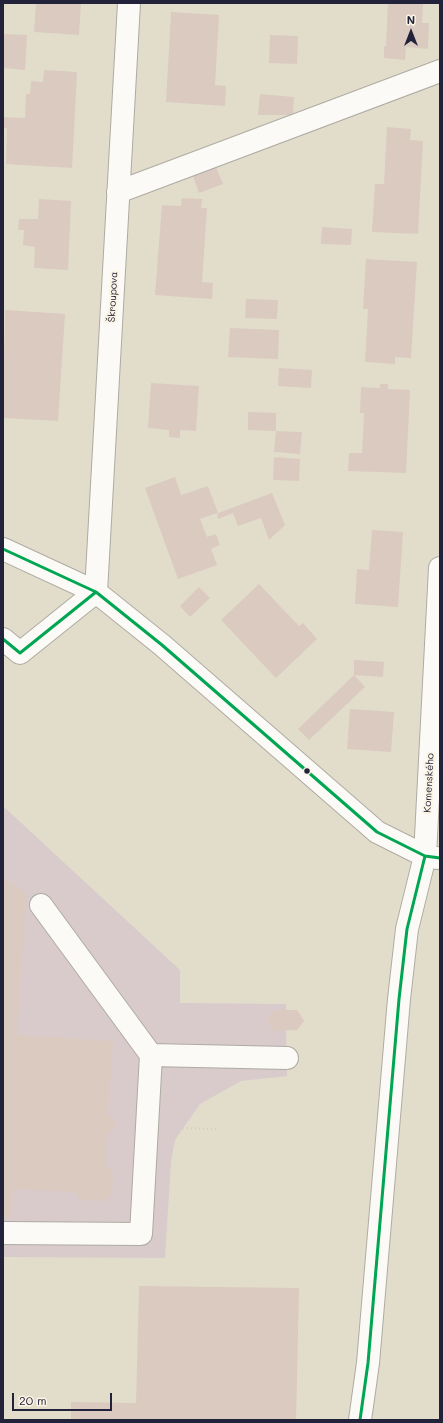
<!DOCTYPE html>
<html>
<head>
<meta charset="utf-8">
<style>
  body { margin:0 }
  #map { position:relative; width:443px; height:1423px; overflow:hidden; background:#e2ddcb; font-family:Mali,sans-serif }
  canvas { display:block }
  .frame { position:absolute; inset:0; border:4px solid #22223b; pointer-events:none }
  .north { position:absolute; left:391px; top:12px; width:40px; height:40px; -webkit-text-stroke:3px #fcf5e5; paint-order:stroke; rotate:0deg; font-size:11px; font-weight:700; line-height:16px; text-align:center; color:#22223b }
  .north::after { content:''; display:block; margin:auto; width:14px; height:18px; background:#22223b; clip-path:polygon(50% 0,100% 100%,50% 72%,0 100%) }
  .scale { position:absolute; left:12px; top:1393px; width:100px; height:18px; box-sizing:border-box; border:2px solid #22223b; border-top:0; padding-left:5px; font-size:12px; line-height:14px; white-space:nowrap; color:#22223b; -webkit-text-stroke:3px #fcf5e5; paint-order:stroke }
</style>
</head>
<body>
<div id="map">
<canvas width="443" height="1423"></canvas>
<div class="frame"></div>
<div class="north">N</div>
<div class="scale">20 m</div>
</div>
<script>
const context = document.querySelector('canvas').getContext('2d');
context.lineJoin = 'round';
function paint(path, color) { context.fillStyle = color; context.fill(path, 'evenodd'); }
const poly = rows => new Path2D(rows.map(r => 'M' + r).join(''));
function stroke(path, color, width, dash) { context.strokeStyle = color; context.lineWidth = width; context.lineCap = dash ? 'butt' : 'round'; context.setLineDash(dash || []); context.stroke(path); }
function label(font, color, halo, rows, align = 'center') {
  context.font = font + ' Mali,sans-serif'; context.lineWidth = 4; context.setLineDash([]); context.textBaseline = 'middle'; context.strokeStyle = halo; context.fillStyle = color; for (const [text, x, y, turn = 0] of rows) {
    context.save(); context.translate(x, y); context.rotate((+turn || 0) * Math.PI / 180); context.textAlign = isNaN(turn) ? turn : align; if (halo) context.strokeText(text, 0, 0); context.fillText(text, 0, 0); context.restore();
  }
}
const industrial = poly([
  [3,806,180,970,180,1003,286,1004,286,1010,297,1010,304,1021,297,1030,286,1030,287,1076,241,1081,200,1104,175,1140,171,1162,165,1258,3,1257]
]);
const building = poly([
  [36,3,81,3,79,35,34,32],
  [388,3,423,3,422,23,429,23,428,49,406,47,405,60,384,58,384,46,386,46],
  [171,12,219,15,215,85,226,86,225,106,166,102],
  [3,34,27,35,25,70,3,68],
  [270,35,298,36,297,64,269,63],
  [44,70,77,72,72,168,6,164,7,128,3,128,3,117,25,118,26,94,30,94,31,81,43,82],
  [260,94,294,97,293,115,258,115],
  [387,127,411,129,410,140,423,141,418,234,372,232,375,184,384,184],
  [216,167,223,184,199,193,193,176],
  [182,198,202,199,201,208,207,208,202,282,213,283,212,299,155,295,162,205,181,206],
  [39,199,71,201,68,270,34,268,35,247,23,245,24,230,18,230,19,219,38,219],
  [322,227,352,229,351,245,321,244],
  [366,259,417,262,411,358,395,357,395,364,365,362,368,309,363,309],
  [246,299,278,300,277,319,245,318],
  [5,310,65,314,58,421,3,418],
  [230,328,279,330,278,359,228,357],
  [279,368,312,370,311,388,278,386],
  [151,383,199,386,196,431,180,430,180,438,169,437,169,430,148,428],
  [380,384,388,384,388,389,410,390,406,473,348,471,349,453,362,453,364,413,360,413,361,387,380,388],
  [248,412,276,413,276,431,248,430],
  [276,431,302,432,300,454,274,452],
  [274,457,300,459,299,481,273,480],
  [175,477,181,495,208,486,218,513,272,493,285,525,269,540,261,518,238,526,233,513,218,519,217,513,200,519,207,537,216,534,220,545,211,549,217,565,178,579,145,488],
  [372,530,403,532,398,607,355,604,357,569,369,570],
  [259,584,299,626,303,623,317,639,276,678,221,620],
  [199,587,210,598,190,617,180,606],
  [354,660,384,662,383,677,354,675,365,687,309,740,298,729,354,675],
  [350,709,394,712,391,752,347,749],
  [3,879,26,892,17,1035,113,1041,108,1114,117,1125,107,1134,105,1165,113,1173,112,1194,103,1201,81,1200,75,1192,13,1189,12,1218,3,1218],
  [275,1010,297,1010,304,1021,297,1030,274,1031,266,1020],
  [139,1286,299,1288,296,1420,71,1420,71,1402,136,1403]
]);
const path = poly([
  [179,1128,219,1129]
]);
const minor = poly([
  [118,192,440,71],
  [3,549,96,592,162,645,377,832,425,856,437,858],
  [96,592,129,3],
  [3,639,20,653,96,592],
  [41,905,151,1055,287,1058],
  [3,1233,141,1234,151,1055],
  [360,1420,368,1363,399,999,407,929,425,856,440,568]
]);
const bus1 = poly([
  [3,549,96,592,162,645,377,832,425,856,440,858],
  [3,639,20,653,96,592],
  [360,1420,368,1363,399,999,407,929,425,856]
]);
const markers = [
  [307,771,3.5,"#22223b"]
];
const streetNames = [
  ["Škroupova",113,297,-87],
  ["Komenského",429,783,-87]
];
paint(industrial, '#d9cbcb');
paint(building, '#dbcac0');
stroke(minor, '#aeaba2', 24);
stroke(path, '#d1cfcc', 2.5, [1, 3]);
stroke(minor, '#fbfaf7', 22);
stroke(bus1, '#00a651', 3);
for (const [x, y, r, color] of markers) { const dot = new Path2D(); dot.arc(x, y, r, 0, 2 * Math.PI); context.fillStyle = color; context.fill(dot); stroke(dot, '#fcf5e5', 1.5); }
label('10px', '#22223b', '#fcf5e5', streetNames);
</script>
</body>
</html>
